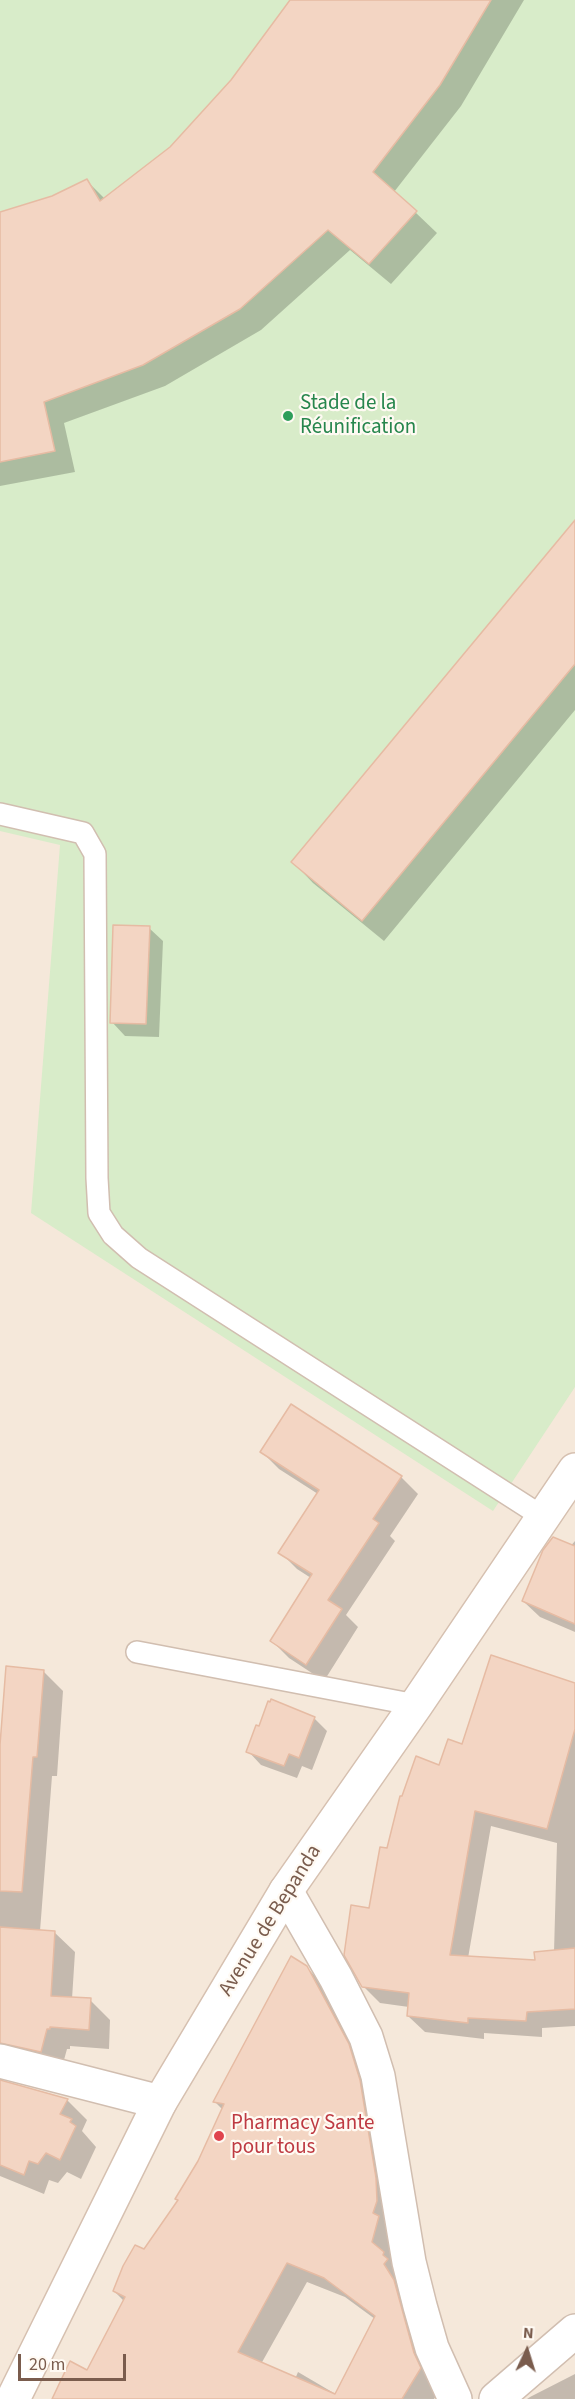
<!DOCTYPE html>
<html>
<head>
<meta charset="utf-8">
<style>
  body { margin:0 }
  #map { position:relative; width:575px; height:2399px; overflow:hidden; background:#fdf6ec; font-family:"Source Sans 3",sans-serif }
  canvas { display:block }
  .north { position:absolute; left:497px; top:2321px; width:60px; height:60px; -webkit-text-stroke:4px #fffaf3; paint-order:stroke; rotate:4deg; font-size:16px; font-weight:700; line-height:24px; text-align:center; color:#7a5c4d }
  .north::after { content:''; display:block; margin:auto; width:21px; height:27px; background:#7a5c4d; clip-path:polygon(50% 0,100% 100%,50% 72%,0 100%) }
  .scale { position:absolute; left:18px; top:2354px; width:108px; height:27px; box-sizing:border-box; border:3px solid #7a5c4d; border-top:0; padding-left:8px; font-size:18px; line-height:21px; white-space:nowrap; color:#7a5c4d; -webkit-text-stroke:4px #fffaf3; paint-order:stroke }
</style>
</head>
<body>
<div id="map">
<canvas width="575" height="2399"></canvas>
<div class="north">N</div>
<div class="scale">20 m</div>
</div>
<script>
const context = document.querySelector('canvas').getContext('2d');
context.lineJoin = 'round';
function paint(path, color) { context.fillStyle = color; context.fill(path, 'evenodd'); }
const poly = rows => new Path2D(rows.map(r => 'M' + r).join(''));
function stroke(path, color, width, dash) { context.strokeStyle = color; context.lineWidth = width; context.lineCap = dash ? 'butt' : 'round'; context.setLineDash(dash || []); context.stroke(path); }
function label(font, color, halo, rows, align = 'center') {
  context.font = font + ' "Source Sans 3",sans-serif'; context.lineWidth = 4.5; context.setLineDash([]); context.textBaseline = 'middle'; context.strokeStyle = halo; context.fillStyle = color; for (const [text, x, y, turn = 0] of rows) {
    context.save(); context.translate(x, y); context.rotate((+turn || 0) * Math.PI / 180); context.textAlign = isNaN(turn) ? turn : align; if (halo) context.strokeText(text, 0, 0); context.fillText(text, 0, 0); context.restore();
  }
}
const residential = poly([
  [0,0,575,0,575,2399,0,2399]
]);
const green = poly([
  [0,0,575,0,575,1387,493,1511,31,1213,60,845,0,831]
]);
const shadow = poly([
  [292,0,524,0,461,106,394,192,437,233,391,284,350,250,261,330,165,386,64,423,75,472,0,486,0,214,53,197,87,181,105,199,171,148,232,81],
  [575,522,575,710,384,941,313,883,293,862],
  [149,928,163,941,159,1037,125,1036,112,1022],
  [262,1452,401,1477,418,1494,390,1536,395,1541,346,1615,358,1627,324,1681,289,1658,272,1641,311,1578,297,1569,280,1552,318,1494,279,1469],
  [575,1541,575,1632,540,1617,523,1601],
  [43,1671,63,1691,57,1776,52,1776,40,1931,54,1932,75,1952,72,1999,90,2000,110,2020,109,2049,70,2046,70,2049,67,2049,61,2071,2,2076,2,2082,67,2100,87,2120,82,2131,96,2147,81,2179,67,2172,58,2183,49,2180,44,2194,0,2176,0,1757],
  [575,1684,575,2026,542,2028,542,2037,484,2033,484,2039,425,2032,408,2016,409,2007,380,2003,363,1986,370,1909,388,1850,440,1767,463,1746],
  [491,1826,557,1843,554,1952,537,1962,468,1958],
  [314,1718,327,1731,312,1770,302,1766,297,1778,261,1765,248,1751],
  [306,1967,327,1988,368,2065,398,2237,391,2262,403,2273,440,2389,434,2399,357,2399,375,2319,345,2297,307,2282,261,2364,295,2379,298,2372,344,2399,53,2399,88,2372,124,2301,114,2291,145,2251,179,2200,199,2162,223,2110,215,2102],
  [575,2374,575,2399,527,2399,530,2397]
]);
const building = poly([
  [290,0,491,0,440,85,373,172,417,211,369,264,328,230,240,309,143,365,44,402,55,451,0,462,0,212,52,196,87,179,100,201,170,147,231,80,290,0],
  [575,520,575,664,362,921,291,862,575,520],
  [113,925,150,926,146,1024,110,1023,113,925],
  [291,1404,402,1476,373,1519,379,1523,328,1600,342,1609,306,1665,270,1641,312,1574,278,1553,319,1490,260,1452,291,1404],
  [553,1537,575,1546,575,1624,522,1601,543,1550,553,1537],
  [491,1655,575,1683,575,1729,547,1829,475,1811,450,1955,535,1960,534,1952,575,1948,575,2009,527,2012,526,2021,468,2018,468,2023,407,2016,409,1993,362,1987,344,1955,351,1905,369,1908,380,1847,387,1848,400,1796,402,1796,416,1756,439,1765,448,1739,462,1744,491,1655],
  [6,1666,44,1670,37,1757,33,1757,22,1892,0,1891,0,1745,6,1666],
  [271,1699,315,1717,299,1758,289,1754,284,1766,246,1752,256,1725,259,1726,268,1701,270,1702,271,1699],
  [0,1927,55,1931,51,1996,91,1998,89,2030,50,2027,50,2029,47,2029,41,2052,0,2043,0,1927],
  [291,1956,307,1966,349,2044,360,2080,376,2178,377,2201,373,2213,379,2216,372,2242,384,2252,383,2255,388,2259,384,2264,394,2280,414,2353,421,2368,402,2399,52,2399,70,2361,87,2370,125,2297,113,2291,123,2266,135,2245,144,2249,178,2200,175,2199,198,2161,224,2104,213,2102,291,1956],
  [287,2263,324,2278,375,2316,335,2394,238,2352,287,2263],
  [0,2080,68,2099,60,2114,72,2119,70,2122,76,2126,60,2160,46,2153,38,2164,29,2161,24,2175,0,2165,0,2080]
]);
const service = poly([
  [0,814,83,833,95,854,97,1178,99,1213,113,1235,139,1258,543,1517],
  [137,1652,416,1705]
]);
const minor = poly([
  [286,1891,336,1978,366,2037,378,2076,409,2262,420,2306,432,2348,455,2399],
  [0,2061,160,2102],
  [496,2399,575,2331]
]);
const secondary = poly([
  [13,2399,160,2102,286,1891,416,1705,575,1470]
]);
const markers = [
  [288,416,6,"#2e9e5b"],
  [219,2136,6,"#e0444e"]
];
const leisureNames = [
  ["Stade de la",300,404],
  ["Réunification",300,428]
];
const streetNames = [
  ["Avenue de Bepanda",271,1921,-58]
];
const healthNames = [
  ["Pharmacy Sante",231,2124],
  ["pour tous",231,2148]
];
paint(residential, '#f5e8da');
paint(green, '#d8ecc9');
paint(shadow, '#0003');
paint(building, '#f3d5c3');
stroke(building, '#e6bba3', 1.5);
stroke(service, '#d1beb0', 24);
stroke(minor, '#d1beb0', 36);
stroke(secondary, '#d6c0b0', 36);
stroke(service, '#fff', 21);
stroke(minor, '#fff', 33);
stroke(secondary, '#fff', 33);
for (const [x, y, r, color] of markers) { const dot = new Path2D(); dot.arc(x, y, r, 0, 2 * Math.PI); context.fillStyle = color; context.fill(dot); stroke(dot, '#fffaf3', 2); }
label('21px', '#27864d', '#fffaf3', leisureNames, 'left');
label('21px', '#7a5c4d', '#fffaf3', streetNames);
label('21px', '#be3a42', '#fffaf3', healthNames, 'left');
</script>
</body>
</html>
